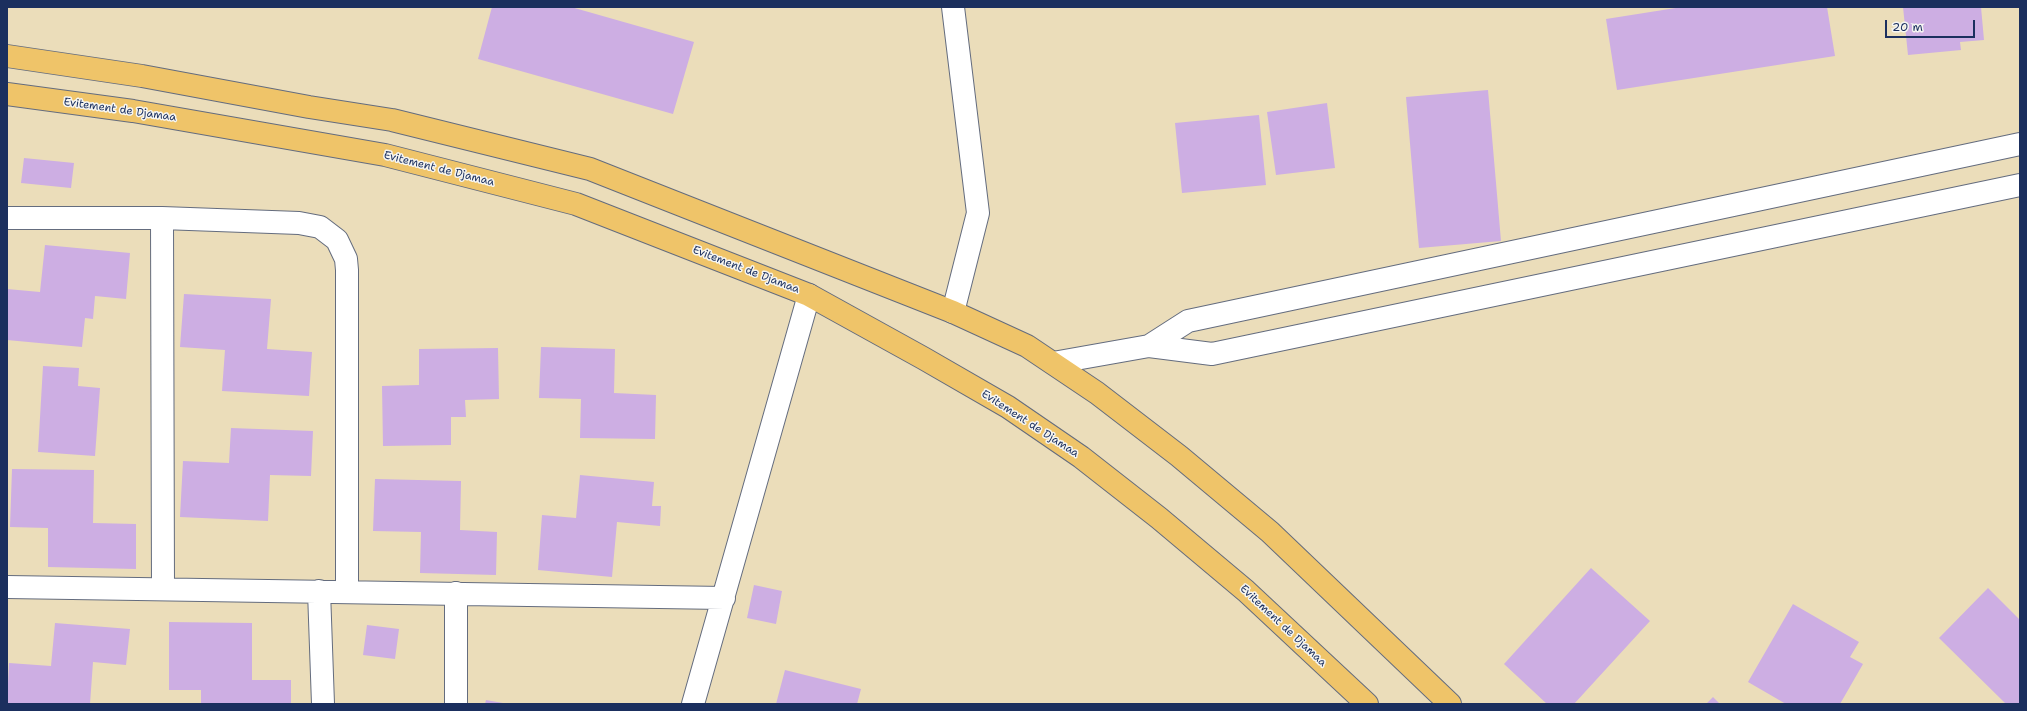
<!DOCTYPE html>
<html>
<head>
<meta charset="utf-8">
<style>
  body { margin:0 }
  #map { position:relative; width:2027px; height:711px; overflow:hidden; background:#ebddba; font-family:"Shantell Sans",sans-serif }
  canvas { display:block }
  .frame { position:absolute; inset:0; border:8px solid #1b2f5e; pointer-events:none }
  .scale { position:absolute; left:1885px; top:20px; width:90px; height:18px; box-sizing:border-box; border:2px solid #1b2f5e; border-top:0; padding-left:5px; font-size:12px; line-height:14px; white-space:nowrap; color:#1b2f5e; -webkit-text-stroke:3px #f6f6f2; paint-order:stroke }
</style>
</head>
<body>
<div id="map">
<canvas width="2027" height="711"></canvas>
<div class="frame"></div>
<div class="scale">20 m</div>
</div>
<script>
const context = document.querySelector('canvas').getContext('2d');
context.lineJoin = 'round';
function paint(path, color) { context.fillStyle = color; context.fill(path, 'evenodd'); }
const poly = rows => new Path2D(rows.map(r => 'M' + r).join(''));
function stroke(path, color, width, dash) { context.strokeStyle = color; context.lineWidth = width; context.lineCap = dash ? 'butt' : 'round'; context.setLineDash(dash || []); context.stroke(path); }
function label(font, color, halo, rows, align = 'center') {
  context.font = font + ' "Shantell Sans",sans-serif'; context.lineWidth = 3; context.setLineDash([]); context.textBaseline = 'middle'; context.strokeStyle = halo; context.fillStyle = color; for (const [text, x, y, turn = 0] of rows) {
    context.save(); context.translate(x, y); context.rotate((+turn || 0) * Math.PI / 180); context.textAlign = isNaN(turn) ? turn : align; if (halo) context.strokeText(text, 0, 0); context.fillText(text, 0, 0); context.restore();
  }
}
const building = poly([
  [492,7,571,7,694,42,673,114,478,59],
  [1682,7,1827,7,1835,56,1617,90,1606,19],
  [1903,7,1981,7,1984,40,1960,42,1961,50,1908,55],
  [1488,90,1501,241,1419,248,1406,97],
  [1327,103,1335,168,1276,175,1267,112],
  [1259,115,1266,185,1182,193,1175,123],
  [24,158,74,163,71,188,21,183],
  [45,245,130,253,126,299,95,296,93,319,85,318,82,347,7,340,7,289,40,292],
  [184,294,271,299,267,349,312,352,309,396,222,391,225,350,180,347],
  [541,347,615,349,614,393,656,395,655,439,580,438,581,399,539,398],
  [498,348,499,399,465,400,466,417,451,417,451,445,383,446,382,386,419,385,419,349],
  [43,366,79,368,78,386,100,388,95,456,38,452],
  [231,428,313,431,311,476,270,475,268,521,180,517,183,461,229,463],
  [12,469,94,470,93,523,136,524,136,569,48,567,48,528,10,527],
  [580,475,654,482,652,506,661,506,660,526,617,522,612,577,538,570,542,515,576,518],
  [375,479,461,481,460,530,497,532,496,575,420,573,421,532,373,531],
  [1591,568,1650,621,1574,704,1547,704,1504,664],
  [754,585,782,591,776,624,747,618],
  [1988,588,2020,620,2020,702,2018,704,2006,704,1939,638],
  [1793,604,1859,642,1850,657,1863,664,1840,704,1786,704,1748,682],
  [169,622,252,623,252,680,291,680,291,704,201,704,201,690,169,690],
  [55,623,130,629,126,665,93,662,90,704,7,704,9,663,51,666],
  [367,625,399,629,395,659,363,655],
  [785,670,861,689,857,704,776,704],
  [1713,697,1720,704,1706,704],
  [486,700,503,703,503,704,485,704]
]);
const minor = poly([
  [953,7,978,213,953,312],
  [7,218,162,218,299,223,320,227,337,240,346,259,347,270,347,591],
  [162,218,163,589],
  [1149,346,1188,321,2020,144],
  [1053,363,1149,346,1212,354,2020,185],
  [7,587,724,598],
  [319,591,323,704],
  [456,704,456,593],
  [693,704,809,295]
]);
const major = poly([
  [7,56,142,76,309,107,392,120,590,169,953,312,1027,346,1097,393,1179,456,1270,532,1450,704],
  [7,94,133,111,385,155,576,204,809,295,923,358,1008,407,1081,457,1159,518,1246,591,1367,704]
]);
const streetNames = [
  ["Evitement de Djamaa",120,110,8],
  ["Evitement de Djamaa",439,169,14],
  ["Evitement de Djamaa",746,270,21],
  ["Evitement de Djamaa",1030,424,33],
  ["Evitement de Djamaa",1283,626,43]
];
paint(building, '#cdaee3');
stroke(minor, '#646c7e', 24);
stroke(major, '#646c7e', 24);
stroke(minor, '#fff', 22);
stroke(major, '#efc469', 22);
label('11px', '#1b2f5e', '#f6f6f2', streetNames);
</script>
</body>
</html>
